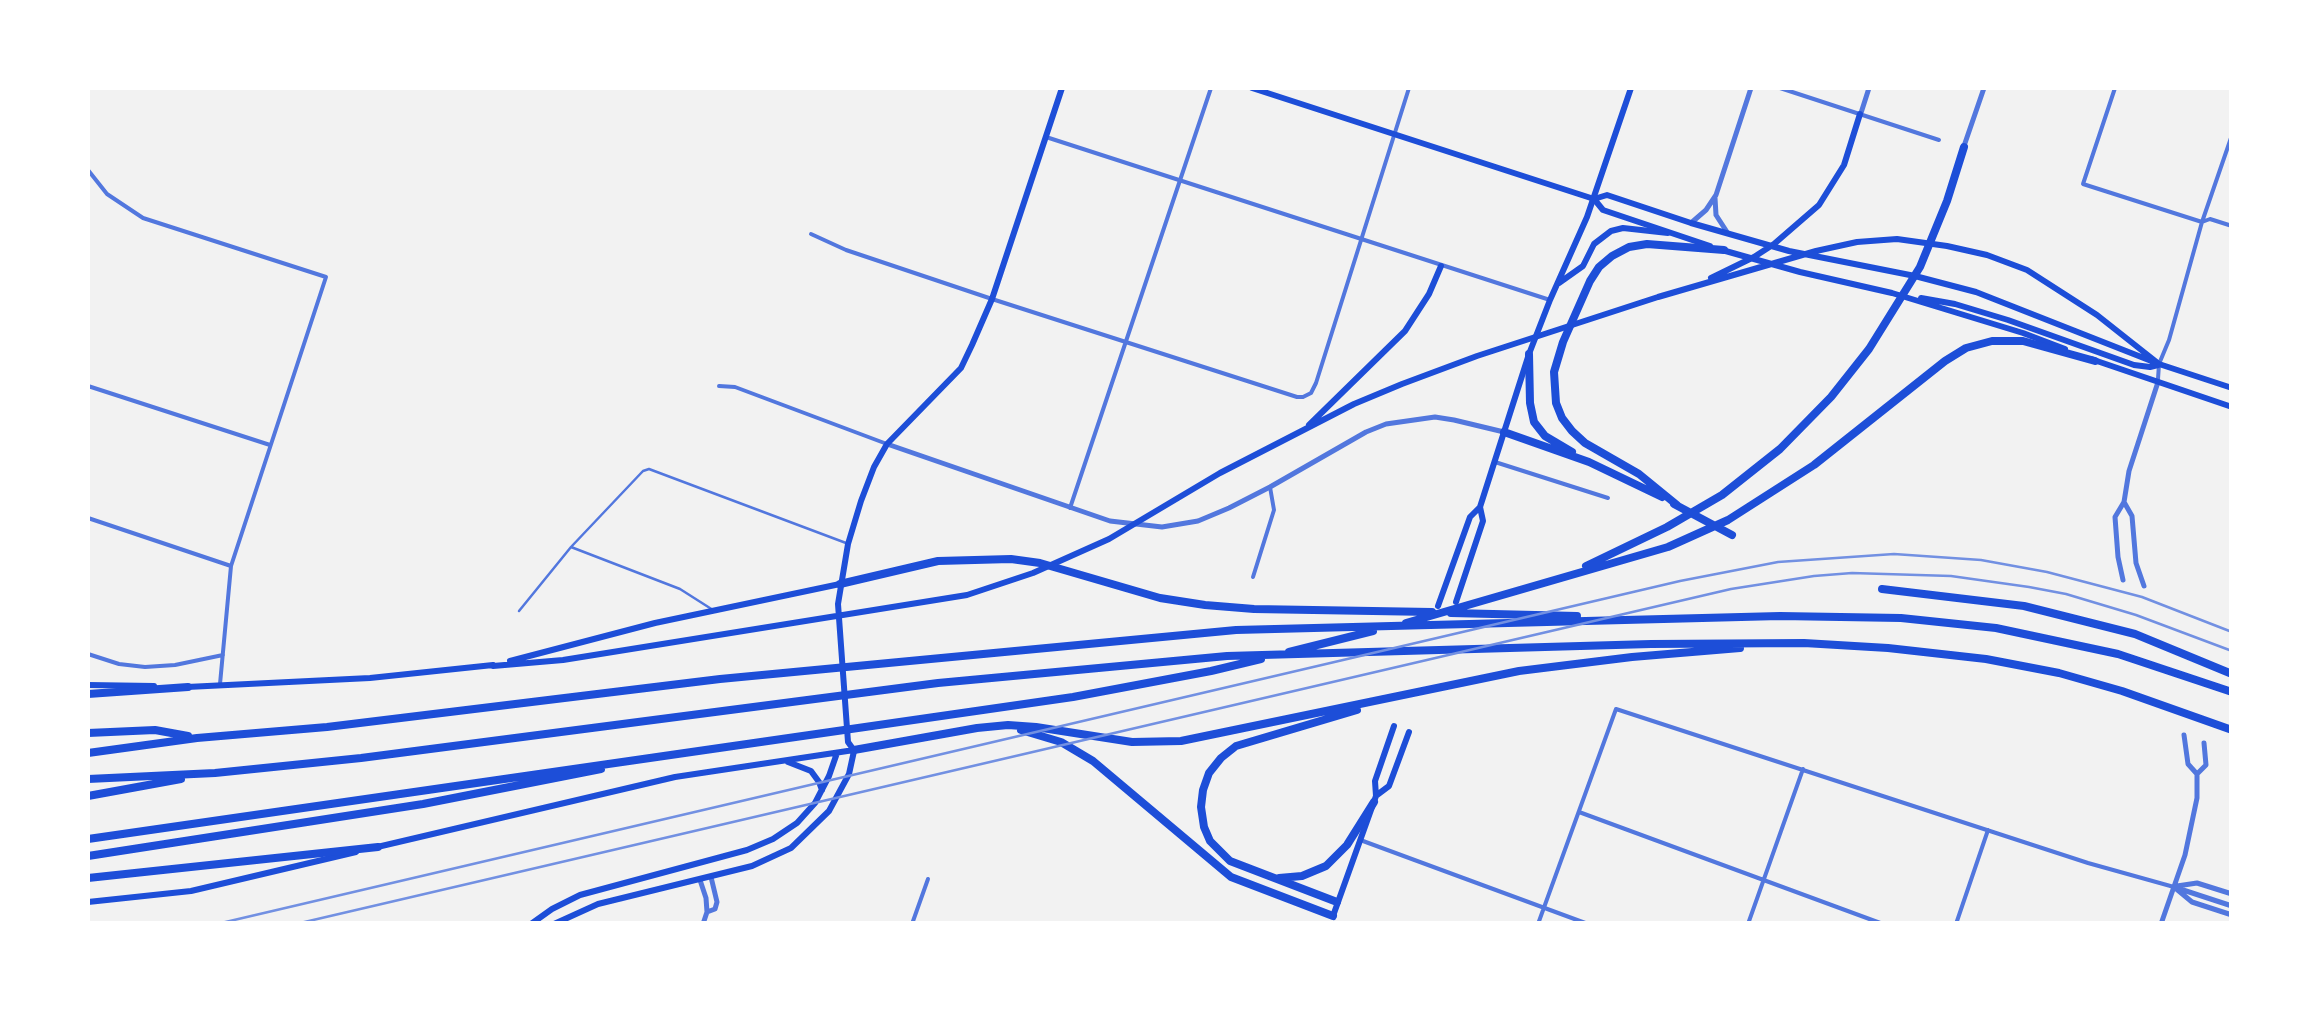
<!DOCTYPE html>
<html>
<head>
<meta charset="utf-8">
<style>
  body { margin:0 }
  #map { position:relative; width:2319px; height:1011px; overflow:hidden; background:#f2f2f2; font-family:Quicksand,sans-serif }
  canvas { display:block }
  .frame { position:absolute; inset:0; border:90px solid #fff; pointer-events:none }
</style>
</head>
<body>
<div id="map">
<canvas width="2319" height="1011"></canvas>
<div class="frame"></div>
</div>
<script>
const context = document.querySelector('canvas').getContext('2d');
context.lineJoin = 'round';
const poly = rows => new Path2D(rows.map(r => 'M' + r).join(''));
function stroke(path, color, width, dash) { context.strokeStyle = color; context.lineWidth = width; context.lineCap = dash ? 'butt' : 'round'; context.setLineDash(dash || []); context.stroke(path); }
const service = poly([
  [571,547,680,589,713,610],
  [519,611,571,547,643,471,649,469,846,543]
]);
const minor = poly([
  [1780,88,1939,140],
  [2115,88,2083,184,2202,222,2210,219,2232,226],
  [1046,137,1550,300],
  [88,170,107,194,143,218,326,277,231,566,220,684],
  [811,234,846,250,992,299,1297,397,1303,397,1311,393,1316,383,1409,88],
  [2158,379,2159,364,2169,340,2202,222,2232,135],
  [88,386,270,445],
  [719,386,735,387,887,444],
  [1495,462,1608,498],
  [1070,508,1211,88],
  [88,518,231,566],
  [1253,577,1274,510,1270,487],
  [88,654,119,664,145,667,175,665,223,655],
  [1579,812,1883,924],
  [1363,841,1588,924],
  [912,924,928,879],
  [1538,924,1616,709,2088,863,2174,887],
  [1748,924,1803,769],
  [1956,924,1988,830]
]);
const tertiary = poly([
  [1861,113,1869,88],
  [1964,146,1984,88],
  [1715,198,1716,215,1727,232],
  [1691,223,1706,210,1716,195,1751,88],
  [887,444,1110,521,1162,527,1198,521,1229,508,1270,487,1366,432,1386,424,1435,417,1454,420,1504,432],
  [2124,502,2132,516,2136,563,2144,586],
  [2123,580,2118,557,2115,517,2124,502,2129,471,2158,382],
  [2197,774,2206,765,2204,743],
  [700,880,706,898,707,912],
  [2177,886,2197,883,2232,894],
  [2174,887,2192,902,2232,915],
  [2177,888,2232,906],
  [703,924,707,912,715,909,717,902,711,877],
  [2161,924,2185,855,2197,798,2197,774,2188,764,2184,735]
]);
const secondary = poly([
  [1252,88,1594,199,1603,210,1710,246],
  [1594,199,1607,195,1691,223,1789,251,1915,276,1976,292,2159,364,2232,388],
  [1722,250,1800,272,1892,293,2023,333,2065,349],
  [1711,278,1754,257,1774,244,1819,205,1844,165,1860,114],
  [1921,298,1955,304,2008,320,2134,365,2150,367,2158,365],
  [2091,359,2232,407],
  [1309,425,1405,331,1429,294,1441,266],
  [510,661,655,623,840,584],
  [493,666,563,660,967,595,1033,573,1109,539,1220,473,1354,404,1402,384,1477,356,1658,297,1816,251,1857,242,1897,239,1947,246,1987,255,2027,270,2097,315,2159,364],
  [88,685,154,686],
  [187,687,370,678,493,665],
  [853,749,848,742,838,604,848,544,861,501,874,467,887,444,961,368,972,345,992,299,1062,88],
  [788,762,811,771,819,782,822,790],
  [373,848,675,777,854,750],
  [88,902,191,891,356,852],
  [531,924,552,909,580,895,747,850,773,839,797,823,815,803,829,776,837,753],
  [554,924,598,904,752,866,791,848,829,811,849,774,854,751]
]);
const primary = poly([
  [1559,283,1583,266,1594,244,1611,231,1623,228,1668,233],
  [1456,602,1483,521,1480,507,1529,354,1550,300,1587,217,1631,88],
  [1438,606,1470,517,1479,508],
  [1377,795,1389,786,1409,732],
  [1333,916,1376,796,1375,781,1394,726]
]);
const motorway = poly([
  [1529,354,1530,403,1534,422,1545,436,1572,452],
  [1504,432,1589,462,1662,497],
  [1674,504,1732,535],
  [1677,505,1639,474,1585,443,1572,431,1562,418,1556,403,1554,372,1563,342,1590,281,1599,267,1612,256,1629,247,1647,244,1724,250],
  [1586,566,1667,527,1722,495,1780,449,1831,397,1869,349,1920,267,1947,201,1964,147],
  [840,584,938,561,1011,559,1040,563,1160,598,1205,605,1254,609,1432,612],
  [1882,589,2024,606,2135,634,2232,674],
  [1451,613,1577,616],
  [1406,623,1668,547,1728,520,1814,465,1945,361,1966,348,1992,341,2023,341,2095,361],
  [1289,652,1373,631],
  [88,694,188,687],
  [1021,730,1061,742,1093,761,1231,877,1333,916],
  [88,733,155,730,188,736],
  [854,750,977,728,1008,725,1036,727,1132,742,1181,741,1519,671,1632,657,1740,648],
  [88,753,197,738,327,727,720,679,1236,630,1780,616,1901,618,1996,628,2118,654,2232,692],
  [88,779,215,773,361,758,938,683,1227,656,1651,644,1804,643,1888,648,1986,659,2059,673,2122,691,2232,730],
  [88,796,181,779],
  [88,839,1073,697,1211,671,1261,659],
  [88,856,423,804,601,769],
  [88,878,378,847],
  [1279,878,1302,876,1326,866,1347,845,1374,802],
  [1337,902,1230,861,1210,841,1204,827,1201,807,1203,790,1209,773,1221,758,1236,746,1357,710]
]);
const rail = poly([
  [217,924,1680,581,1778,562,1894,554,1981,560,2047,572,2142,597,2232,632],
  [296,924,1731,589,1814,576,1852,573,1951,576,2029,587,2066,594,2136,615,2232,651]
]);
stroke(service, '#5277de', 2.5);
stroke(minor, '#5277de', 4);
stroke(tertiary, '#5277de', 5);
stroke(secondary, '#1d4ed8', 6);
stroke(primary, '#1d4ed8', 6);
stroke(motorway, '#1d4ed8', 8);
stroke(rail, '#7290e2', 2.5);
</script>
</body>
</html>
